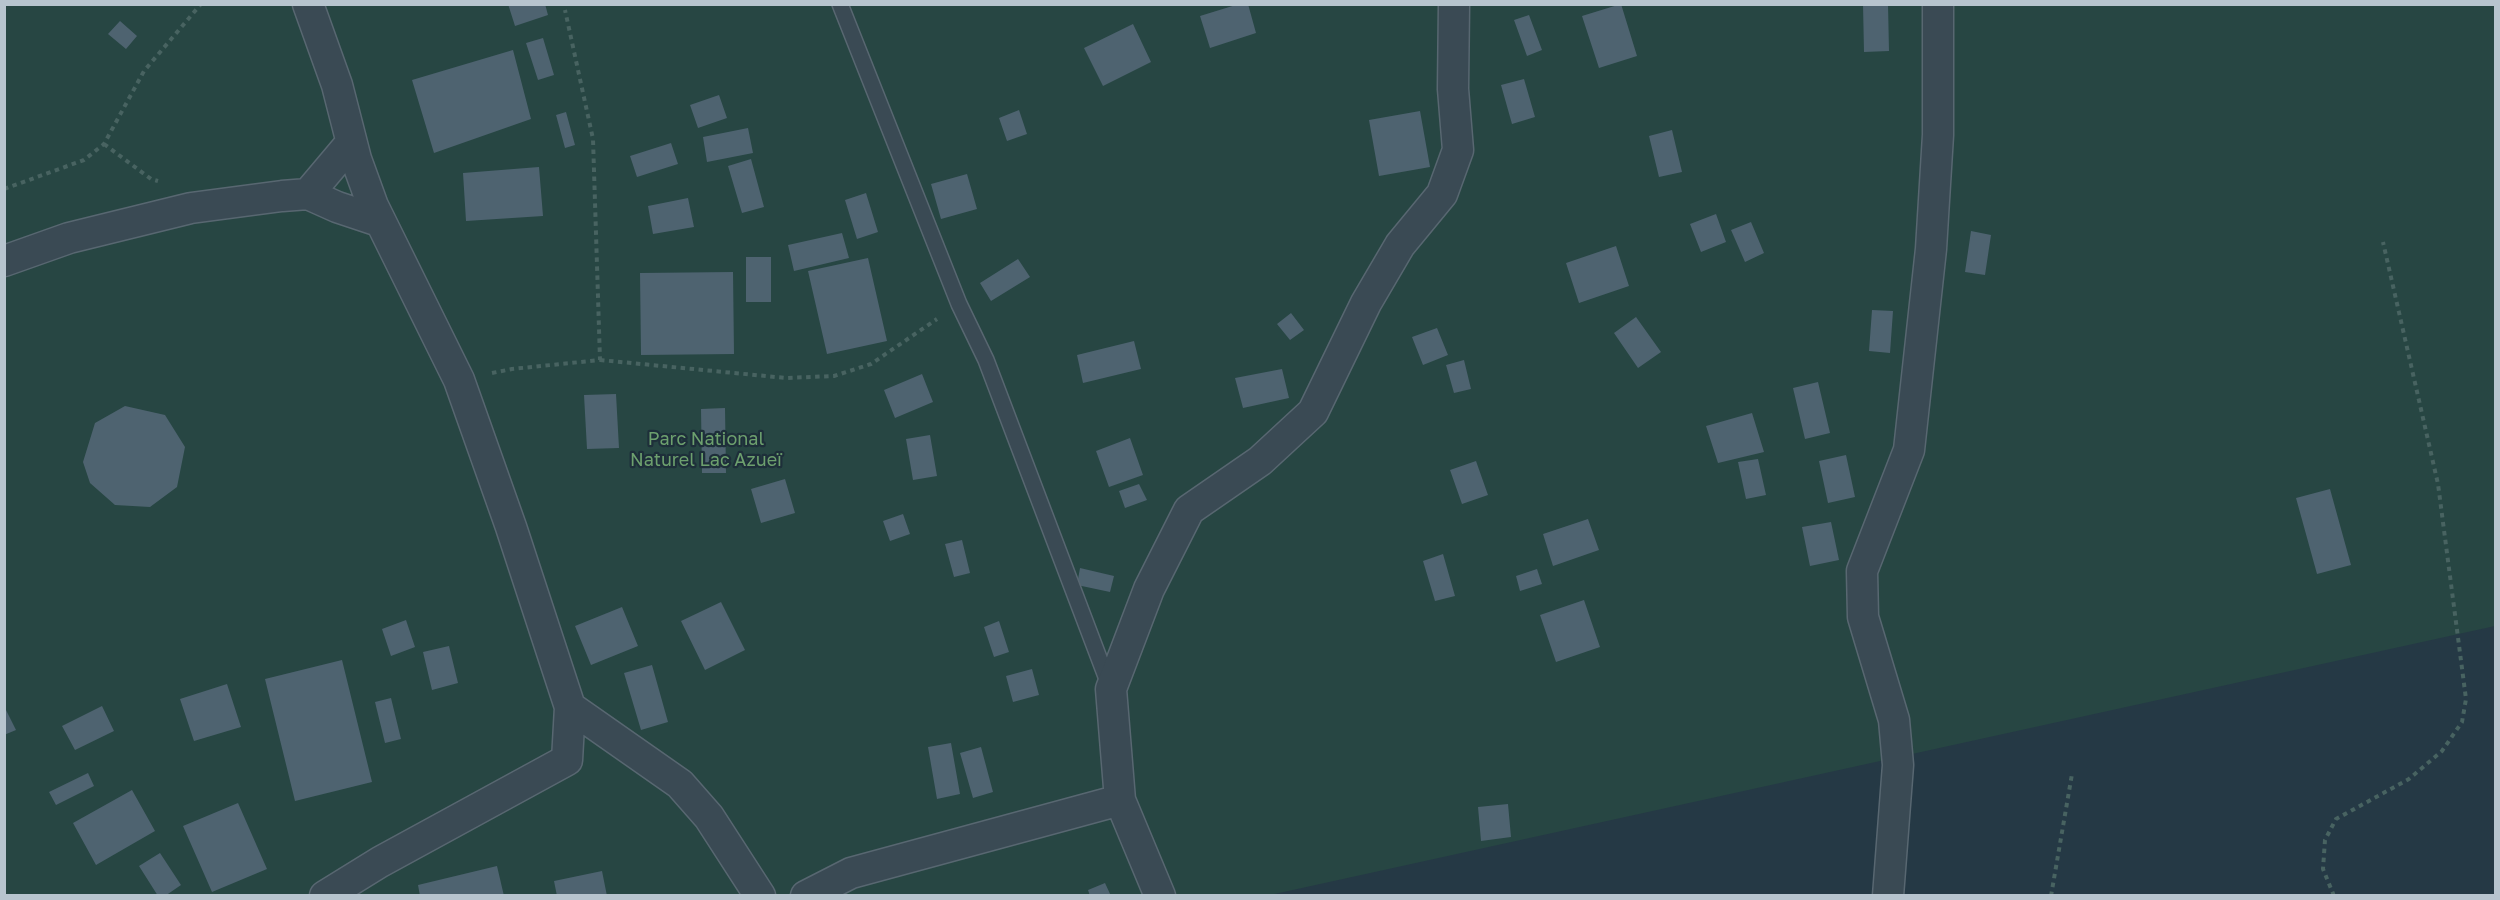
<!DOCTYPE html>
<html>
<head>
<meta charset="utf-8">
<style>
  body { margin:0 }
  #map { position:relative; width:2500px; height:900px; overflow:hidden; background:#253945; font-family:"Golos Text",sans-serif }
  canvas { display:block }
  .frame { position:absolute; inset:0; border:6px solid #b7c4ce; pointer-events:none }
</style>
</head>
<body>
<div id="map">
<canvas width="2500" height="900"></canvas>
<div class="frame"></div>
</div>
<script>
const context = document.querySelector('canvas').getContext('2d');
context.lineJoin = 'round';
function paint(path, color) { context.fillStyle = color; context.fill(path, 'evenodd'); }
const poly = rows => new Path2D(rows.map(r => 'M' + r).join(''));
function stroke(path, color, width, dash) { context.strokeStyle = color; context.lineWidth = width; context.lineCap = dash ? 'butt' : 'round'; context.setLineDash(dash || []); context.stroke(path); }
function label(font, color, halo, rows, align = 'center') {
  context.font = font + ' "Golos Text",sans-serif'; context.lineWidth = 4.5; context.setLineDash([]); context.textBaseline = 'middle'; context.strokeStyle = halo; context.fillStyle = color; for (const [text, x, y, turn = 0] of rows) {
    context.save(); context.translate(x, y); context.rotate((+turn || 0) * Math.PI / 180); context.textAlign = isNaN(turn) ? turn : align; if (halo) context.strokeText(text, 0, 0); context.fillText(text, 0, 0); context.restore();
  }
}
const green = poly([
  [5,5,2495,5,2495,626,1270,895,5,896]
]);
const building = poly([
  [508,4,545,4,548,15,515,26],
  [1239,4,1248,4,1256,33,1210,48,1200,16],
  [1621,4,1637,56,1599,68,1582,16],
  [1863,4,1888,4,1889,51,1864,52],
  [1529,15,1542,50,1527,56,1514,20],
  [120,21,137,36,126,49,108,34],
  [1133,24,1151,62,1103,86,1084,48],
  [543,38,554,75,538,80,526,43],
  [513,50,531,119,434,153,412,80],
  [1524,79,1535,117,1512,124,1501,85],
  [719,95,727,118,698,128,690,105],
  [1019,110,1027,134,1007,141,999,118],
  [1420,111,1430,167,1379,176,1369,120],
  [566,112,575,145,565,148,556,115],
  [748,128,753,153,707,162,703,137],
  [1672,130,1682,172,1659,177,1649,136],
  [671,143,678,164,637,177,630,156],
  [751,159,764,207,742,213,728,166],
  [539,167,543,216,466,221,463,173],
  [967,174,977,209,941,219,931,184],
  [866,193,878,232,857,239,845,200],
  [688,198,694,227,653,234,648,206],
  [1716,214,1726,242,1701,252,1690,224],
  [1751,222,1764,253,1745,262,1731,230],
  [1971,231,1991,235,1985,275,1965,272],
  [842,233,849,258,794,271,788,245],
  [1616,246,1629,286,1579,303,1566,263],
  [746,257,771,257,771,302,746,302],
  [868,258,887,341,827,354,808,271],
  [1018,259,1030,277,991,301,980,283],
  [733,272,734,354,641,355,640,273],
  [1872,310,1893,311,1890,353,1869,351],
  [1291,313,1304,330,1290,340,1277,324],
  [1636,317,1661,352,1638,368,1614,333],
  [1437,328,1448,355,1423,365,1412,337],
  [1134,341,1141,369,1083,383,1077,355],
  [1464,360,1471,389,1454,393,1446,365],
  [1282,369,1289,398,1243,408,1235,378],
  [922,374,933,402,895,418,884,390],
  [1818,382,1830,433,1805,439,1793,388],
  [616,394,619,448,587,449,584,395],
  [125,406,165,415,185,447,177,487,150,507,115,505,90,483,83,462,95,423],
  [725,408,726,473,702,473,701,409],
  [1752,413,1764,452,1718,463,1706,426],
  [930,435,937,476,913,480,906,439],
  [1130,438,1143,475,1109,487,1096,451],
  [1846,455,1855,497,1828,503,1819,461],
  [1758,459,1766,495,1746,499,1738,462],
  [1476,461,1488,495,1462,504,1450,470],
  [785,479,795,513,761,523,751,489],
  [1139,484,1147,500,1125,508,1119,491],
  [2330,489,2351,565,2317,574,2296,498],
  [903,514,910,534,890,541,883,521],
  [1588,519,1599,550,1553,566,1543,534],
  [1831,522,1839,560,1810,566,1802,527],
  [962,540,970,573,954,577,945,544],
  [1443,554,1455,596,1435,601,1423,561],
  [1080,568,1114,576,1110,592,1077,585],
  [1537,569,1542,584,1520,591,1516,576],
  [1584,600,1600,647,1556,662,1540,615],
  [721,602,745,650,705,670,681,621],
  [622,607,638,646,591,665,575,626],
  [406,620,415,647,391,656,382,629],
  [999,621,1009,652,994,657,984,627],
  [449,646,458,683,432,690,423,652],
  [342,660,372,782,295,801,265,679],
  [652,665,668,722,641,730,624,673],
  [1032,669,1039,695,1013,702,1006,676],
  [227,684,241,727,194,741,180,699],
  [391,698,401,739,385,743,375,702],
  [4,706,16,730,4,735],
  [102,706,114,731,75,750,62,726],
  [951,743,960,794,937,799,928,747],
  [981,747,993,792,973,798,960,753],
  [88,773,94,786,56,805,49,792],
  [132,790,155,831,96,865,73,823],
  [238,803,267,869,212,892,183,826],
  [1508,804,1511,837,1481,841,1478,807],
  [160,853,181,885,165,896,158,896,139,866],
  [497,866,504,896,420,896,418,885],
  [602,871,607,896,557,896,554,881],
  [1105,883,1111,896,1090,896,1088,890]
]);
const path = poly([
  [104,144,151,179,158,181],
  [4,189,84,160,104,144,144,71,201,4],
  [600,360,786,378,834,376,871,364,937,319],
  [492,373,512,369,600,360,593,139,565,10],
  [2051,896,2072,774],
  [2334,896,2323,869,2325,840,2336,819,2409,779,2442,751,2462,722,2466,699,2438,484,2383,242]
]);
const lane = poly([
  [840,4,959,304,986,360,1110,687]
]);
const street = poly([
  [308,4,337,85,356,159,373,206,459,380,511,527,570,707,567,760,380,862,325,896],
  [308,194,351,143],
  [4,261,69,238,191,208,282,196,308,194,337,207,379,221],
  [570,707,680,784,709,817,760,896],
  [806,896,851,873,1120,800],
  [1160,896,1120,800,1111,689,1149,589,1189,510,1260,461,1313,412,1366,303,1400,245,1442,194,1458,150,1453,89,1454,4],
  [1888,896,1898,765,1894,720,1863,617,1862,571,1909,450,1931,249,1938,135,1938,4]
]);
const parkNames = [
  ["Parc National",706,439],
  ["Naturel Lac Azueï",706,460]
];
paint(green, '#274643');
paint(building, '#4e6370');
stroke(lane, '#586771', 18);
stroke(street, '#586771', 33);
stroke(path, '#486361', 4, [4.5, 4.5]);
stroke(lane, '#3a4a54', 15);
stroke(street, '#3a4a54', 30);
label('18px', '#6da06e', '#1e2f3a', parkNames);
</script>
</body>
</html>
